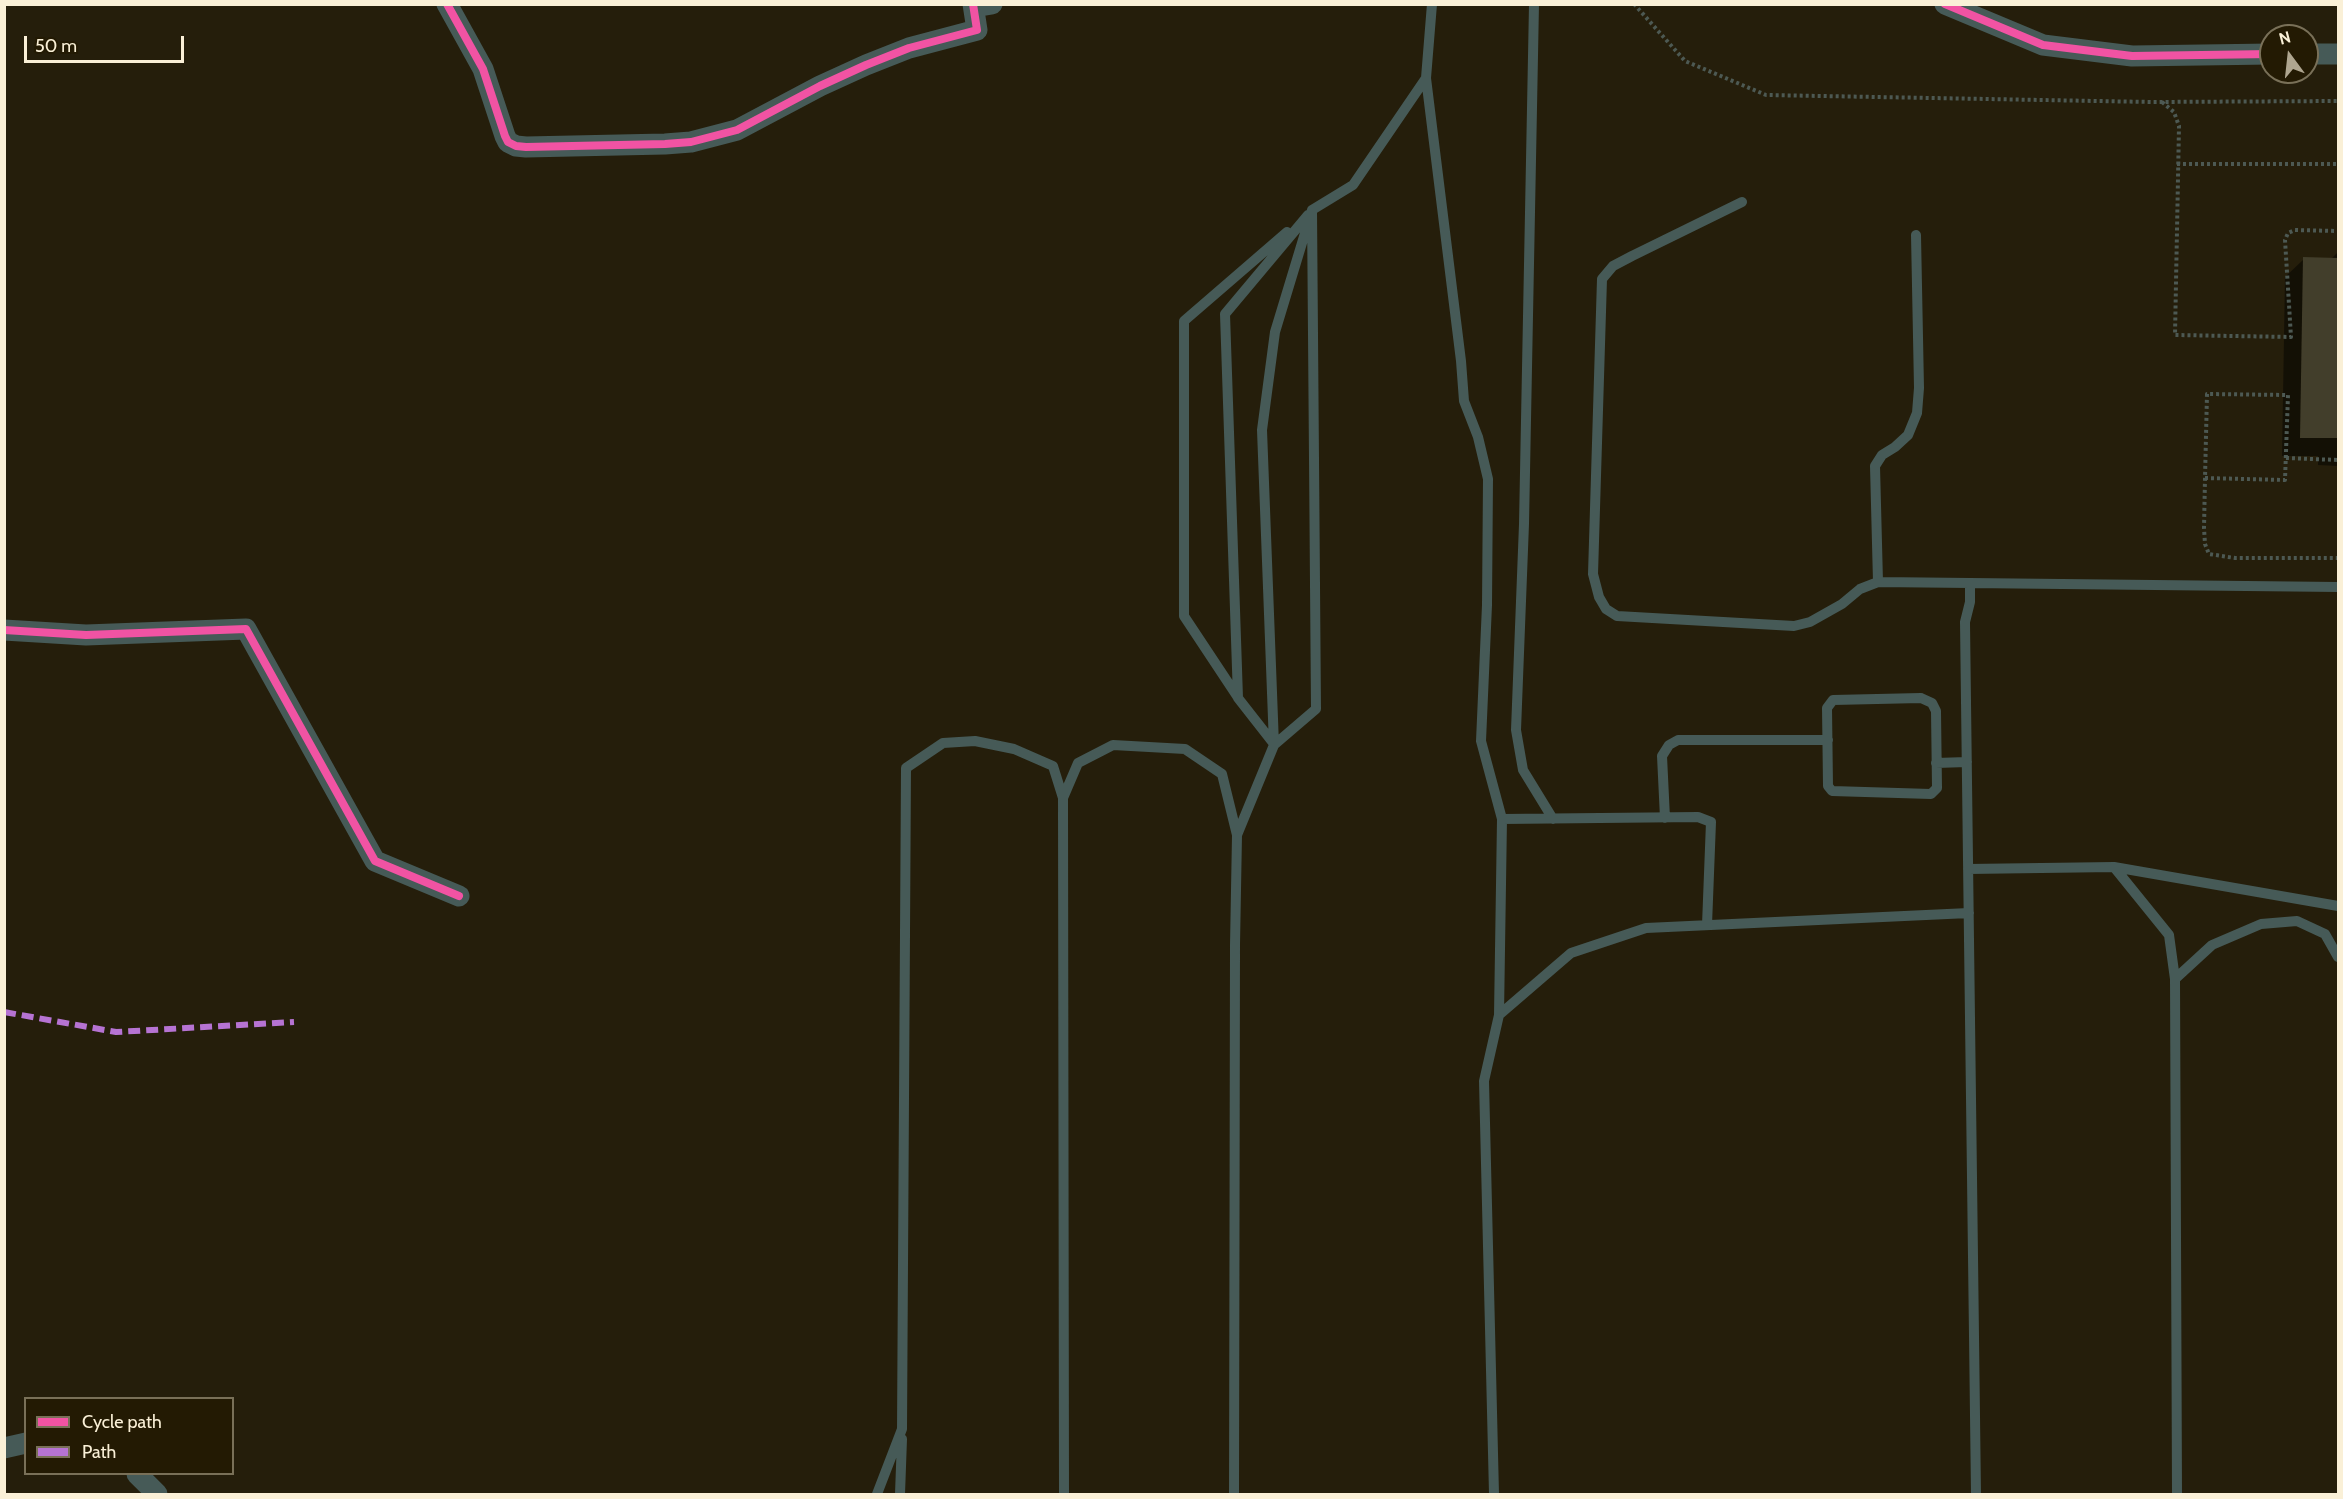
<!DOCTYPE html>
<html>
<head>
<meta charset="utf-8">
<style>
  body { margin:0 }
  #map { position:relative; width:2343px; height:1499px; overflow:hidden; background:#251e0b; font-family:Cabin,sans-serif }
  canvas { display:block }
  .frame { position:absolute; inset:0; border:6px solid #faf0d7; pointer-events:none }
  .legend { position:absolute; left:24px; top:1397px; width:210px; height:78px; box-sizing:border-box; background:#231a03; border:2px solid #797058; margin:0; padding:8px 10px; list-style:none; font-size:18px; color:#faf0d7 }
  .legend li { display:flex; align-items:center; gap:12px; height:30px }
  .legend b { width:30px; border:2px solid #797058 }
  .north { position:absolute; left:2259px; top:24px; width:60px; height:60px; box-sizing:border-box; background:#231a03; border:2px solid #797058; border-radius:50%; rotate:345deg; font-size:16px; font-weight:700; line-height:24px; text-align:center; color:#faf0d7 }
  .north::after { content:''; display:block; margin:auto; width:21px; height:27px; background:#afa690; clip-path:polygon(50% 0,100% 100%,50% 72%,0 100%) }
  .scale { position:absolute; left:24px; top:36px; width:160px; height:27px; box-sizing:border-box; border:3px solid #faf0d7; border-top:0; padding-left:8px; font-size:18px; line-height:21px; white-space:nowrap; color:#faf0d7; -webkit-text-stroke:4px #231a03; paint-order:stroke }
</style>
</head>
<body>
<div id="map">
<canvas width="2343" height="1499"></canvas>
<div class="frame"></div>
<ul class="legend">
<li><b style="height:8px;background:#f153a3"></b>Cycle path</li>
<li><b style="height:8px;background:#b673d3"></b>Path</li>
</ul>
<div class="north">N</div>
<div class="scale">50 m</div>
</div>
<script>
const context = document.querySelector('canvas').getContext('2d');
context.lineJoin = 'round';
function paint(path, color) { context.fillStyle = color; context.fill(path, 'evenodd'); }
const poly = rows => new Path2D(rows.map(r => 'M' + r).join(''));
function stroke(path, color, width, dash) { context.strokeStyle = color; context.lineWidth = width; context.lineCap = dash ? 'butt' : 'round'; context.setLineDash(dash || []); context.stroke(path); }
const shadow = poly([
  [2338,252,2338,466,2318,465,2318,456,2282,456,2285,277,2304,259,2331,259]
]);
const building = poly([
  [2303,257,2338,258,2338,438,2300,438]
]);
const path = poly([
  [1634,4,1685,61,1766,95,2152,102,2338,101],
  [2162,102,2174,112,2179,126,2175,335,2291,337,2285,240,2288,233,2295,230,2338,231],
  [2177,164,2338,164],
  [2286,458,2338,460],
  [2205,478,2285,480,2288,395,2207,394,2205,478,2204,528,2205,544,2209,554,2235,558,2338,558]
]);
const service = poly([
  [1534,4,1524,524,1516,730,1523,770,1553,819],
  [1426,78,1461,361,1464,401,1478,437,1488,479,1487,605,1481,741,1502,819,1499,1015],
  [1742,202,1632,256,1613,266,1602,279,1593,574,1599,597,1606,609,1617,616,1794,626,1810,622,1842,604,1860,589,1878,582,1970,583],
  [1878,582,1875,466,1882,455,1895,447,1908,435,1917,413,1919,388,1916,235],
  [1237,696,1184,616,1184,321,1287,232],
  [1921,698,1932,703,1936,711,1937,788,1931,794,1832,791,1828,786,1827,708,1833,700,1921,698],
  [1274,744,1238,698,1225,314,1308,215],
  [1274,745,1316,709,1312,210,1353,185,1426,78,1432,4],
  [1936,763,1967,762],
  [1063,798,1078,763,1113,745,1185,749,1222,774,1237,835],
  [1665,818,1662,756,1669,745,1678,740,1828,740],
  [1502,819,1698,817,1711,822,1707,925],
  [2114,867,2169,935,2175,979,2177,1494],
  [1968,869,2114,867,2338,906],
  [2175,979,2212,945,2261,924,2297,921,2325,934,2338,957],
  [877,1494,902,1429,906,768,943,743,975,741,1014,749,1053,766,1063,798,1064,1494],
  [900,1494,902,1439],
  [1234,1494,1235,945,1237,835,1274,745,1262,430,1275,332,1312,210],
  [1494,1494,1484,1081,1499,1015,1571,953,1646,928,1969,913],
  [1976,1494,1965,622,1970,602,1970,583,2338,587]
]);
const minor = poly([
  [447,4,483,69,505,136,508,142,516,146,526,147,665,144,691,142,737,130,820,86,866,65,909,48,977,30,973,4],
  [1945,4,2043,45,2132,56,2271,54],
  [974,7,992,4],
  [2307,54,2338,54],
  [4,630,86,635,246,629,375,861,459,896],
  [4,1448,26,1443],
  [137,1474,157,1494]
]);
const quiet = poly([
  [4,1012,116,1032,294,1022]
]);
const cycleway = poly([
  [447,4,483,69,505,136,508,142,516,146,526,147,665,144,691,142,737,130,820,86,866,65,909,48,977,30,973,4],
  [1945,4,2043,45,2132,56,2271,54],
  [4,630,86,635,246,629,375,861,459,896]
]);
paint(shadow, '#0007');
paint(building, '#423e2b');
stroke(path, '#4d5953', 4, [3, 3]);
stroke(service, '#465a57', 10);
stroke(minor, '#465a57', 21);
stroke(quiet, '#b673d3', 6, [12, 6]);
stroke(cycleway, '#f153a3', 8);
</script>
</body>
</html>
